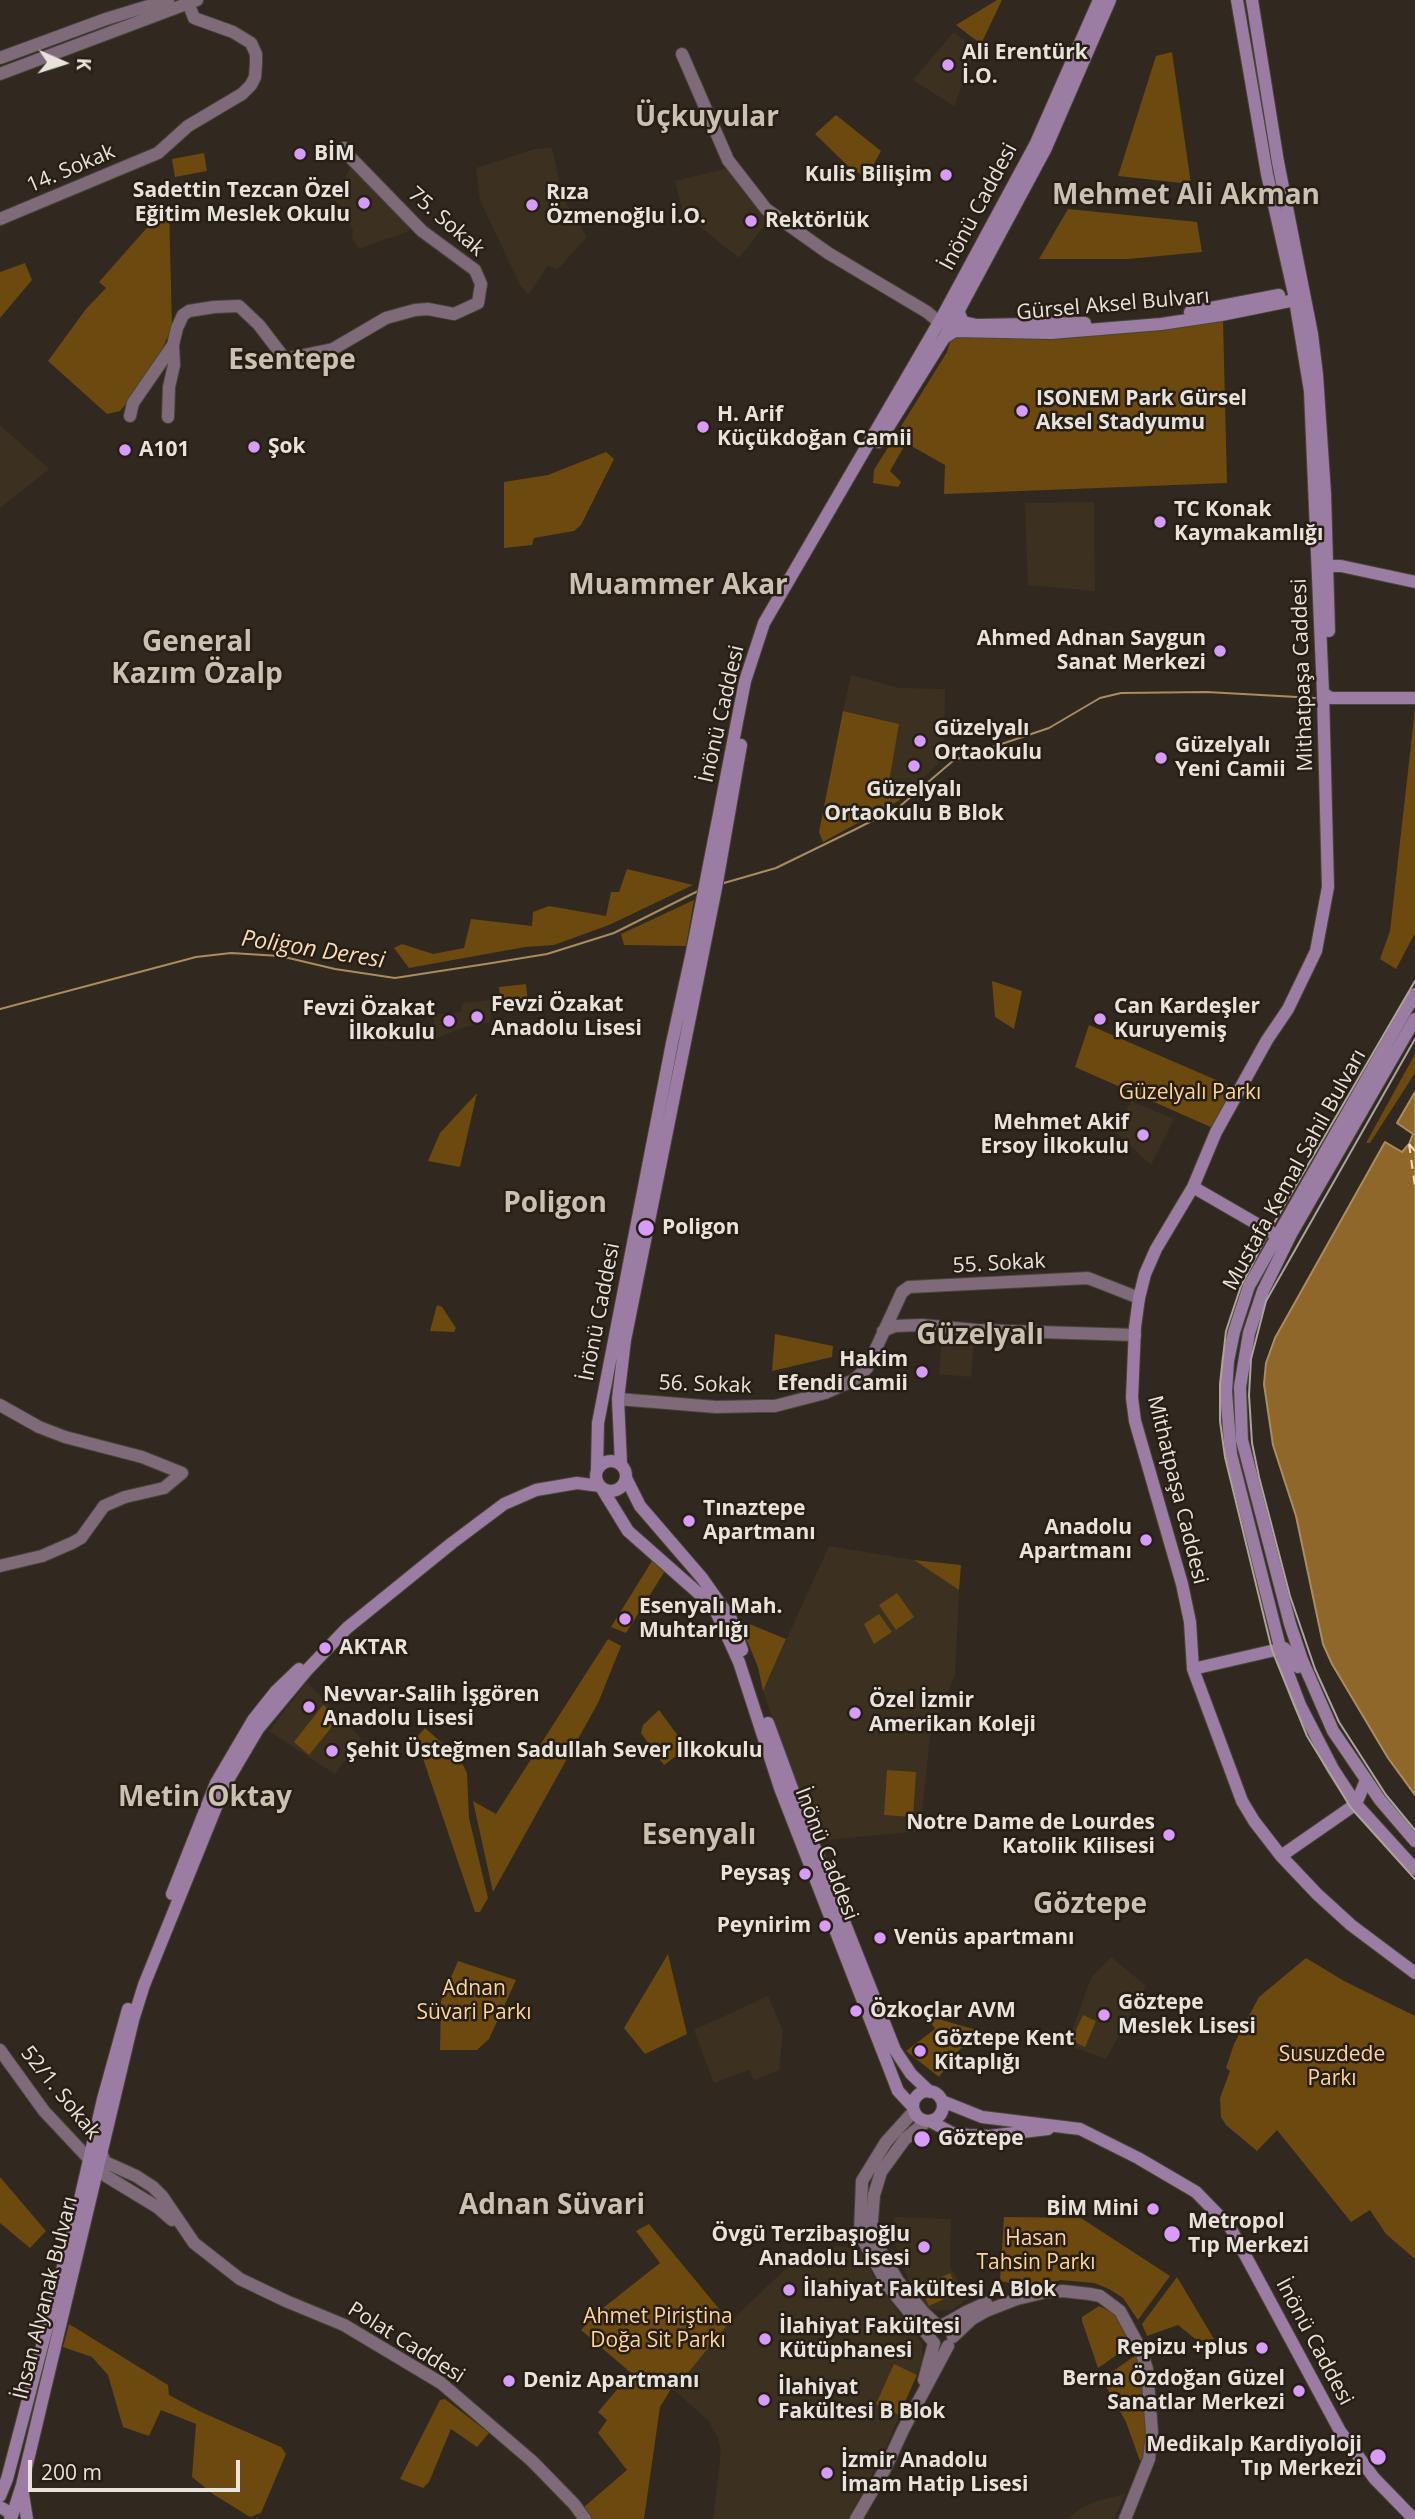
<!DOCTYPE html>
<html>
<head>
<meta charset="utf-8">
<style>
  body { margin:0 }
  #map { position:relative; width:1415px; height:2519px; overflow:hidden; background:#31291f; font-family:"Open Sans",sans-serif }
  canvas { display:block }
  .north { position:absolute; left:28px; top:28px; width:70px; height:70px; -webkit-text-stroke:5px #271f15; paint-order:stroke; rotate:93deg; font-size:19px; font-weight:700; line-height:28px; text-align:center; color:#e8e3dc }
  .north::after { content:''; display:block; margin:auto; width:24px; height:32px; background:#e8e3dc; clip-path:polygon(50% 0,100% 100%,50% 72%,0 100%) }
  .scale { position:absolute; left:28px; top:2460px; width:212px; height:32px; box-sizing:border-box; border:4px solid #e8e3dc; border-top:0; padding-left:9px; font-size:21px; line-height:24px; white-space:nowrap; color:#e8e3dc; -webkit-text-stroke:5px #271f15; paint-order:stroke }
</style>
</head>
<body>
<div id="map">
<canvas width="1415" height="2519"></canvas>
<div class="north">K</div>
<div class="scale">200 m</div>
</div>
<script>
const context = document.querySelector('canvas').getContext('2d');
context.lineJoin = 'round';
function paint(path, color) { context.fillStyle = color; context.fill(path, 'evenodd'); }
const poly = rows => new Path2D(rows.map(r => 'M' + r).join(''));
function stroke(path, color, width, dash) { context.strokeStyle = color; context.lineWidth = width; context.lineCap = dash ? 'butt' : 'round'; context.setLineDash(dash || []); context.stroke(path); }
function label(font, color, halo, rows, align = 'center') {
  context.font = font + ' "Open Sans",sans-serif'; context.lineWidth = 5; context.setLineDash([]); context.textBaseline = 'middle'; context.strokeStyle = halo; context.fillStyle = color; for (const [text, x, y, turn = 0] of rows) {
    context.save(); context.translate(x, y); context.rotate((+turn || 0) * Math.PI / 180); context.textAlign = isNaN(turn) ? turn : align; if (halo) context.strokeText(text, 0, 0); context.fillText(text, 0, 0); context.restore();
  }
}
const built = poly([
  [954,32,976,50,954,106,913,80],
  [552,148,562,196,587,237,557,270,548,265,528,295,520,285,480,200,476,168,535,149],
  [351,166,411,222,409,231,359,249,352,239,353,231,343,208,332,198,334,185,342,184],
  [729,168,768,221,739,258,683,213,675,181],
  [0,425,49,469,0,508],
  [1094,502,1095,591,1028,585,1025,503],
  [851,675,899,688,945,689,944,758,900,800,890,778,899,724,843,711],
  [490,1000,491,1022,465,1027,436,1038,433,1015,461,1012,462,1003],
  [1131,1101,1174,1119,1151,1165,1116,1132],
  [942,1335,974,1339,971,1377,939,1374],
  [829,1546,914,1560,959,1590,955,1675,930,1736,920,1831,817,1841,763,1691],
  [307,1682,361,1738,335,1774,269,1731],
  [1111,1957,1146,1986,1106,2059,1067,2045,1091,1978],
  [768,1996,783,2031,779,2070,754,2080,749,2070,714,2083,694,2030],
  [895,2217,951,2219,950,2267,969,2298,951,2310,935,2310,926,2307,911,2287,890,2228],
  [837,2246,858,2249,881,2289,922,2343,922,2362,884,2452,848,2519,713,2519,721,2453,718,2438,708,2420,674,2390,728,2324,799,2256],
  [1125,2494,1114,2519,1067,2519,1080,2509,1097,2501]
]);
const green = poly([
  [997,0,1002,0,981,44,956,25],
  [1172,52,1191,184,1118,176,1156,56],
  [836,115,881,151,866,178,848,166,815,134],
  [204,153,207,171,175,177,172,159],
  [169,207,172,327,155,365,137,392,120,411,107,414,48,361,86,309,106,288,99,282,159,214],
  [1068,209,1197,222,1202,252,1128,259,1039,259],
  [25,263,32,280,0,318,0,272],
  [1223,321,1227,483,944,494,945,465,906,443,890,471,901,482,898,487,873,483,874,470,947,352,953,332,1062,334],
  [606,452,614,459,581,525,574,531,534,538,532,545,504,548,504,482,548,475],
  [1415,709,1415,933,1396,969,1380,959,1390,931],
  [843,711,899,724,890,777,900,800,823,842,819,832],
  [627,869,693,885,609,925,554,945,525,947,409,968,394,948,402,944,433,954,464,948,471,919,532,926,533,912,549,906,606,916,611,892,619,892],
  [694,900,686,946,624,945,621,934],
  [992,981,1022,991,1014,1029,995,1017],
  [526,984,528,1003,501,1006,499,987],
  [1089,1025,1237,1089,1215,1129,1075,1067],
  [1415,1054,1415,1073,1370,1143,1366,1143],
  [477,1093,460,1167,428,1161,440,1133],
  [437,1305,442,1307,456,1328,454,1332,430,1331],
  [775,1334,833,1346,832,1357,772,1371],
  [914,1560,961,1565,959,1590],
  [652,1561,665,1571,626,1633,611,1627],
  [897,1593,914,1617,896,1630,879,1605],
  [879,1614,892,1632,874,1644,864,1624],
  [736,1623,747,1623,786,1639,763,1691,758,1667,748,1643],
  [608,1639,621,1646,598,1703,493,1892,473,1801,496,1814],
  [323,1705,339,1718,309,1755,294,1742],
  [659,1710,687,1748,664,1765,641,1733,643,1725],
  [425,1728,460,1759,467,1773,469,1818,488,1898,480,1912,475,1912,416,1738],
  [887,1770,916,1772,913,1817,884,1815],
  [668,1954,687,2034,645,2054,624,2028],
  [1306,1958,1344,1981,1415,2016,1415,2259,1386,2234,1370,2210,1351,2222,1277,2130,1257,2151,1226,2125,1221,2117,1220,2098,1230,2071,1226,2068,1234,2044,1259,1997],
  [458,1961,516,1980,489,2039,477,2050,440,2050,441,2001],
  [926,2015,952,2023,987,2033,959,2050,939,2077,906,2051,935,2029],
  [1083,2015,1096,2021,1085,2047,1071,2041],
  [0,2177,46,2231,30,2248,0,2223],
  [1004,2217,1081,2218,1170,2276,1138,2320,1123,2298,1109,2289,1094,2283,1061,2280,1017,2291,1015,2284,1000,2281],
  [649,2224,720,2310,728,2324,674,2390,671,2389,660,2407,644,2519,592,2519,584,2507,627,2470,598,2433,607,2420,598,2412,631,2373,581,2330,598,2312,660,2263,636,2231],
  [950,2273,959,2292,929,2306,920,2287],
  [1177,2277,1214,2339,1198,2341,1178,2325,1147,2336,1142,2324],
  [1099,2306,1119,2316,1133,2344,1098,2368,1082,2321,1082,2317],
  [69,2324,168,2385,169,2395,201,2412,281,2447,286,2454,261,2513,250,2517,213,2494,192,2477,196,2424,161,2410,149,2436,123,2427,108,2375,92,2357,63,2347],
  [1136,2355,1142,2375,1147,2442,1144,2459,1140,2461,1126,2422,1102,2379],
  [894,2364,917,2375,899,2415,876,2404],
  [445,2399,489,2433,477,2447,451,2429,429,2482,423,2488,400,2479,440,2400]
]);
const water = poly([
  [1415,1092,1415,1795,1388,1758,1332,1664,1323,1644,1296,1516,1273,1445,1264,1384,1266,1363,1275,1338,1385,1142,1402,1152,1409,1144,1413,1134,1397,1123,1415,1092]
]);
const stream = poly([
  [724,883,776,868,854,830,899,807,954,760,1049,728,1100,698,1121,693,1207,692,1315,698],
  [0,1009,196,957,231,953,280,956,335,969,395,978,492,963,547,954,614,933,698,891]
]);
const ferry = poly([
  [1409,1144,1415,1186],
  [1409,1144,1415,1151]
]);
const secondary = poly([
  [682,54,728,160,766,209,828,253,927,312,939,322],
  [0,58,106,19,168,0],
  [0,74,197,0],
  [0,219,158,153,188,126,242,94,251,85,255,77,256,64,256,54,251,43,233,32,194,18,187,0],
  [130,416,133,403,173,345,177,328,183,315,189,311,214,307,239,306,259,325,285,359,333,349,386,318,415,310,428,309,454,314,478,303,481,284,475,270,422,231,351,158,344,148],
  [168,417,169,387,174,365,173,345],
  [883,1331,895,1326,922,1325,976,1330,1135,1335],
  [618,1399,716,1407,761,1406,775,1406,825,1393,854,1380,867,1368,902,1292,909,1287,1088,1278,1139,1298],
  [0,1405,39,1427,65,1437,142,1457,182,1473],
  [0,1566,42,1556,72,1543,81,1538,104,1506,125,1497,164,1488,182,1473],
  [0,2050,44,2111,90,2160,106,2176,157,2207,172,2220],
  [101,2152,105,2162,136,2176,153,2187,162,2196,194,2243,240,2279,286,2301,344,2325,441,2383,532,2461,574,2504,585,2519],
  [860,2232,862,2181,886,2142,914,2111],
  [871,2232,874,2195,881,2172,905,2139,927,2121],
  [871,2234,898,2281,924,2313,938,2326],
  [862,2238,888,2286,931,2339],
  [943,2325,966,2312,986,2303],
  [953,2337,972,2319,986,2311,1017,2299,1046,2292,1063,2291,1090,2294,1100,2296,1120,2311,1140,2348,1147,2369,1152,2433,1149,2459,1125,2519],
  [924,2380,934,2343],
  [856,2519,885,2469,903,2430,948,2346]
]);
const primary = poly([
  [1237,0,1267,174,1294,294,1310,391,1323,693,1328,887,1316,951,1288,1009,1267,1040,1216,1132,1193,1187,1156,1249,1145,1274,1139,1298,1135,1327,1132,1398,1135,1421,1182,1584,1190,1622,1193,1669,1242,1801,1254,1821,1281,1856,1317,1894,1351,1925,1415,1973],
  [1252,0,1278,162,1312,334,1317,375,1325,494,1329,631],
  [960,307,959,313,963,322,977,325,1085,323],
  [1190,312,1279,295],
  [944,338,955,331,1051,333,1161,324,1221,315,1295,300,1300,297],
  [879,442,944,338,1045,150,1110,0],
  [1321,571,1327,566,1341,566,1415,582],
  [1323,693,1331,698,1415,698],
  [1415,994,1249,1286,1234,1332,1228,1361,1226,1392,1231,1454,1284,1663,1300,1705,1333,1769,1356,1804,1415,1869],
  [1415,1019,1291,1234,1263,1291,1249,1333,1240,1387,1242,1440,1290,1624,1302,1660,1333,1731,1380,1800,1415,1841],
  [1193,1187,1276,1235],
  '596 1476a15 15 0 1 1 30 0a15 15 0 1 1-30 0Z',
  [621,1464,618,1399,625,1340,716,888,741,745],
  [597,1469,598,1423,672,1043,692,952,745,681,764,623,942,317,1036,143,1099,0],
  [626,1478,640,1506,702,1578,731,1619,742,1650],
  [601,1487,628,1531,713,1606,719,1618,739,1662,780,1788,898,2091,913,2107],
  [1193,1669,1284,1648,1294,1657,1298,1667],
  [768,1723,803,1818,895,2050,911,2074,930,2092],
  [1281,1856,1356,1804,1366,1780],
  [172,1894,216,1783,253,1720,276,1691,299,1669],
  '913 2106a15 15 0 1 1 30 0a15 15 0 1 1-30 0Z',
  [942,2101,982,2117,1080,2129,1138,2158,1196,2192,1230,2227,1340,2431,1374,2478,1414,2519],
  [930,2121,952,2133,968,2135,989,2136,1048,2129],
  [22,2488,27,2519],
  [0,2496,7,2479,75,2221,103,2099,128,2009],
  [0,2507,9,2512,11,2519],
  [11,2519,22,2485,133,2020,144,1985,225,1785,258,1729,308,1669,347,1628,452,1543,504,1504,536,1490,577,1483,600,1486]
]);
const tram = poly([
  [1415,981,1270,1230,1241,1286,1226,1331,1220,1384,1220,1421,1225,1457,1272,1650,1307,1736,1351,1808,1415,1879],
  [1415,1039,1266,1301,1251,1359,1249,1395,1252,1443,1259,1477,1290,1596,1315,1669,1339,1722,1386,1795,1415,1830]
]);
const markers = [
  [948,65,7,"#d79bf9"],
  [300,154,7,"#d79bf9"],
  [946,175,7,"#d79bf9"],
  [364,203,7,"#d79bf9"],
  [532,205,7,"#d79bf9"],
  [751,221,7,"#d79bf9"],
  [1022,411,7,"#d79bf9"],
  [703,427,7,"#d79bf9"],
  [254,447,7,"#d79bf9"],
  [125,450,7,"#d79bf9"],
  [1160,522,7,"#d79bf9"],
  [1220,651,7,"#d79bf9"],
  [920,741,7,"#d79bf9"],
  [1161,758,7,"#d79bf9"],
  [914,766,7,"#d79bf9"],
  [477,1017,7,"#d79bf9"],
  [1100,1019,7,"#d79bf9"],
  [449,1021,7,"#d79bf9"],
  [1143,1135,7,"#d79bf9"],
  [646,1228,9,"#d79bf9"],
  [922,1372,7,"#d79bf9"],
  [689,1521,7,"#d79bf9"],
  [1146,1540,7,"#d79bf9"],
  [625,1619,7,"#d79bf9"],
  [325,1648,7,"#d79bf9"],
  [309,1707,7,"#d79bf9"],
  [855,1713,7,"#d79bf9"],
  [332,1751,7,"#d79bf9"],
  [1169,1835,7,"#d79bf9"],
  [805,1874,7,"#d79bf9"],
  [825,1926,7,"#d79bf9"],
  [880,1938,7,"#d79bf9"],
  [856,2011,7,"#d79bf9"],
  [1104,2015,7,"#d79bf9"],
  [920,2051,7,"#d79bf9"],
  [922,2139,9,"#d79bf9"],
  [1153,2209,7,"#d79bf9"],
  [1172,2234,9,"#d79bf9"],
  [924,2247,7,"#d79bf9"],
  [789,2290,7,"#d79bf9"],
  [765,2339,7,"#d79bf9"],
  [1262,2348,7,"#d79bf9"],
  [509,2381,7,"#d79bf9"],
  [1299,2391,7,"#d79bf9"],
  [764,2400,7,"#d79bf9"],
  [1378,2457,9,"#d79bf9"],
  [827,2473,7,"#d79bf9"]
];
const poiNames = [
  ["Ali Erentürk",962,53],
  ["İ.O.",962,77],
  ["BİM",314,154],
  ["Kulis Bilişim",932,175,"right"],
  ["Sadettin Tezcan Özel",350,191,"right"],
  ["Eğitim Meslek Okulu",350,215,"right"],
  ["Rıza",546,193],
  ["Özmenoğlu İ.O.",546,217],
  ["Rektörlük",765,221],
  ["ISONEM Park Gürsel",1036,399],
  ["Aksel Stadyumu",1036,423],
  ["H. Arif",717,415],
  ["Küçükdoğan Camii",717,439],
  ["Şok",268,447],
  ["A101",139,450],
  ["TC Konak",1174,510],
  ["Kaymakamlığı",1174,534],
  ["Ahmed Adnan Saygun",1206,639,"right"],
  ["Sanat Merkezi",1206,663,"right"],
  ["Güzelyalı",934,729],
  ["Ortaokulu",934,753],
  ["Güzelyalı",1175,746],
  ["Yeni Camii",1175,770],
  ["Güzelyalı",914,790,"center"],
  ["Ortaokulu B Blok",914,814,"center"],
  ["Fevzi Özakat",491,1005],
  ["Anadolu Lisesi",491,1029],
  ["Can Kardeşler",1114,1007],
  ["Kuruyemiş",1114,1031],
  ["Fevzi Özakat",435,1009,"right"],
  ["İlkokulu",435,1033,"right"],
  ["Mehmet Akif",1129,1123,"right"],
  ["Ersoy İlkokulu",1129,1147,"right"],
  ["Poligon",662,1228],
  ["Hakim",908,1360,"right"],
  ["Efendi Camii",908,1384,"right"],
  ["Tınaztepe",703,1509],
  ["Apartmanı",703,1533],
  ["Anadolu",1132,1528,"right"],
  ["Apartmanı",1132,1552,"right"],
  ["Esenyalı Mah.",639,1607],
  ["Muhtarlığı",639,1631],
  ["AKTAR",339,1648],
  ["Nevvar-Salih İşgören",323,1695],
  ["Anadolu Lisesi",323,1719],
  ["Özel İzmir",869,1701],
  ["Amerikan Koleji",869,1725],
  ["Şehit Üsteğmen Sadullah Sever İlkokulu",346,1751],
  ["Notre Dame de Lourdes",1155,1823,"right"],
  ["Katolik Kilisesi",1155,1847,"right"],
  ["Peysaş",791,1874,"right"],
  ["Peynirim",811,1926,"right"],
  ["Venüs apartmanı",894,1938],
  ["Göztepe",1118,2003],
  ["Meslek Lisesi",1118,2027],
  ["Özkoçlar AVM",870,2011],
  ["Göztepe Kent",934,2039],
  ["Kitaplığı",934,2063],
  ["Göztepe",938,2139],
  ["BİM Mini",1139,2209,"right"],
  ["Metropol",1188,2222],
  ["Tıp Merkezi",1188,2246],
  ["Övgü Terzibaşıoğlu",910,2235,"right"],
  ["Anadolu Lisesi",910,2259,"right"],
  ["İlahiyat Fakültesi A Blok",803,2290],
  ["İlahiyat Fakültesi",779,2327],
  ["Kütüphanesi",779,2351],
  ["Repizu +plus",1248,2348,"right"],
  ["Berna Özdoğan Güzel",1285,2379,"right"],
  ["Sanatlar Merkezi",1285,2403,"right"],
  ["Deniz Apartmanı",523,2381],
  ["İlahiyat",778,2388],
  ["Fakültesi B Blok",778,2412],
  ["Medikalp Kardiyoloji",1362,2445,"right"],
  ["Tıp Merkezi",1362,2469,"right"],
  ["İzmir Anadolu",841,2461],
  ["İmam Hatip Lisesi",841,2485]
];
const streetNames = [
  ["14. Sokak",71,169,-23],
  ["İnönü Caddesi",979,207,-62],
  ["75. Sokak",446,222,41],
  ["Gürsel Aksel Bulvarı",1113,305,-5],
  ["Mithatpaşa Caddesi",1303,675,-92],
  ["İnönü Caddesi",722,714,-77],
  ["Mustafa Kemal Sahil Bulvarı",1295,1170,-61],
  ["55. Sokak",999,1264,-3],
  ["İnönü Caddesi",600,1312,-79],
  ["56. Sokak",705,1385,2],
  ["Mithatpaşa Caddesi",1177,1490,76],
  ["İnönü Caddesi",826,1854,69],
  ["52/1. Sokak",60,2093,51],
  ["İhsan Alyanak Bulvarı",46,2298,-76],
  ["İnönü Caddesi",1314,2342,62],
  ["Polat Caddesi",406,2343,32]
];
const parkNames = [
  ["Güzelyalı Parkı",1190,1093],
  ["Adnan",474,1989],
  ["Süvari Parkı",474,2013],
  ["Susuzdede",1332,2055],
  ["Parkı",1332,2079],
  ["Hasan",1036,2239],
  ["Tahsin Parkı",1036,2263],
  ["Ahmet Piriştina",658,2317],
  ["Doğa Sit Parkı",658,2341]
];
const waterNames = [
  ["Poligon Deresi",313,950,9]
];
const districtNames = [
  ["Üçkuyular",707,118],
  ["Mehmet Ali Akman",1186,196],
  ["Esentepe",292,361],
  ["Muammer Akar",678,586],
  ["General",197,643],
  ["Kazım Özalp",197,675],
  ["Poligon",555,1204],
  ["Güzelyalı",980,1336],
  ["Metin Oktay",205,1798],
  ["Esenyalı",699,1836],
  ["Göztepe",1090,1905],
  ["Adnan Süvari",552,2206]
];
paint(built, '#3c3121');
paint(green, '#6c490e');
paint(water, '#8f672a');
stroke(water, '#aa8c5f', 2);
stroke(stream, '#aa8c5f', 2);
stroke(ferry, '#f9ddb7', 2, [9, 7]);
stroke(secondary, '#4a443b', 14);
stroke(primary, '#4a443b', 14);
stroke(secondary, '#7e6a78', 12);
stroke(primary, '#9b7ca2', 12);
stroke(tram, '#aba59d', 2);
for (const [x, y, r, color] of markers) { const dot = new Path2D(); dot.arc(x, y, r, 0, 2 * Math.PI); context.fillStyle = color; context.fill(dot); stroke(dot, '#271f15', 2.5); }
label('bold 21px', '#e8e3dc', '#271f15', poiNames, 'left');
label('21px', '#e8e3dc', '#271f15', streetNames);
label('21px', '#ffd59b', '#271f15', parkNames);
label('italic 23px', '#f9ddb7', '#271f15', waterNames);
label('bold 28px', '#cac1b3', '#271f15', districtNames);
</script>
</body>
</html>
